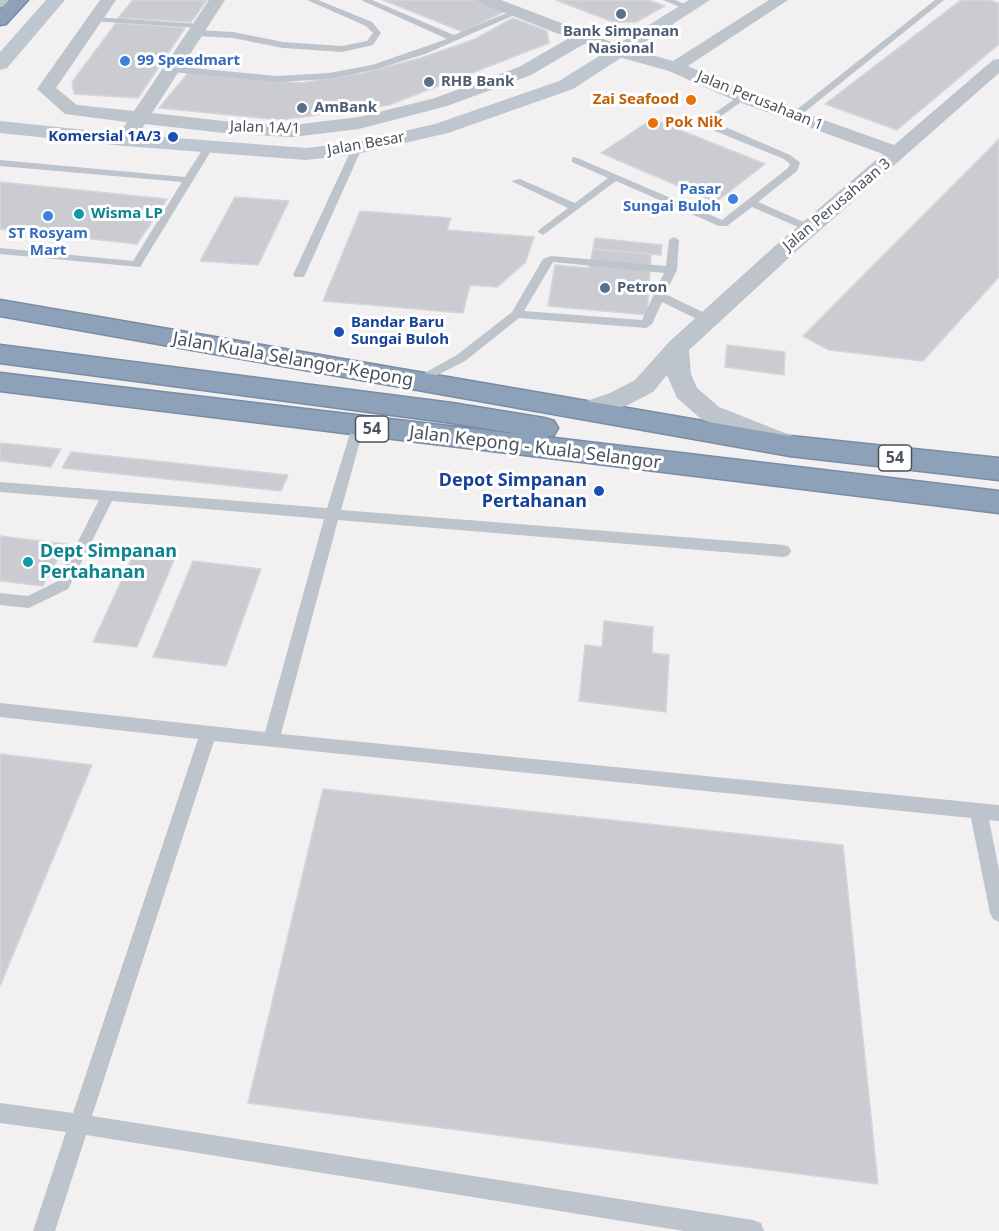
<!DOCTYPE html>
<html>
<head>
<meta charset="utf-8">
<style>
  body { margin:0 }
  canvas { display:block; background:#f2f0f0 }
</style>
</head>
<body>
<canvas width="999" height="1231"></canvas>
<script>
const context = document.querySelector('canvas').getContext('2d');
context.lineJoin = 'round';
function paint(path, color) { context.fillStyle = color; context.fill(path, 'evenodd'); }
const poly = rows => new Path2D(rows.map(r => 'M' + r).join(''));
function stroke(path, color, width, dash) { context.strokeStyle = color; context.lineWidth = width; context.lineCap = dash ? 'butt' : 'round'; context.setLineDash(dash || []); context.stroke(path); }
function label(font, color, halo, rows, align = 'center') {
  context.font = font + ' "Noto Sans",sans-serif'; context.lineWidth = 6; context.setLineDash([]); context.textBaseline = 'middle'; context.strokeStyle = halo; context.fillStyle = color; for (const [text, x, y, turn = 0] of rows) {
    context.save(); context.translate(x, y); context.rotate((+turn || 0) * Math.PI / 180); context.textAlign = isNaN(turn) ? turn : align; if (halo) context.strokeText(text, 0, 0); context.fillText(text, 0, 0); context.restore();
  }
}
const building = poly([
  [133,0,207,0,191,22,118,18,133,0],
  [383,0,477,0,505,11,463,32,383,0],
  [556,0,648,0,665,6,636,22,613,22,556,0],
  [961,0,989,0,999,3,999,44,897,130,825,104,961,0],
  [513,18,547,31,549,43,389,105,281,120,159,108,188,73,301,83,363,73,421,58,475,39,513,18],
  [116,23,185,28,138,98,74,94,72,82,116,23],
  [652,119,765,164,716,202,601,153,652,119],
  [999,139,999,277,923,361,829,350,803,336,999,139],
  [0,182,167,199,137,244,0,229,0,182],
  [235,197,289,201,258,265,200,261,235,197],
  [360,211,451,218,447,230,534,237,525,263,497,287,470,285,463,313,323,301,360,211],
  [595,238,662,245,661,255,593,249,595,238],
  [593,249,651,254,647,315,548,306,555,265,589,268,593,249],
  [727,345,785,352,784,375,725,367,727,345],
  [0,443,61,449,51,467,0,461,0,443],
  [71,452,288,475,281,491,62,468,71,452],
  [0,536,66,544,43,586,0,581,0,536],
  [133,556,174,560,137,647,93,642,133,556],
  [193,561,261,569,226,666,153,657,193,561],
  [604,621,653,627,652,653,669,655,666,712,579,701,585,645,602,647,604,621],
  [0,754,92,765,0,986,0,754],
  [323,789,843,845,878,1184,248,1103,323,789]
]);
const lane = poly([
  [307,0,318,0,372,22,381,33,373,45,342,52,283,48,233,38,195,36,191,33,195,30,233,32,283,42,342,46,367,41,373,33,366,26,307,0],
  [361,0,372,0,454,35,514,10,521,12,425,54,377,69,329,79,277,82,171,72,167,69,171,66,277,76,329,73,372,65,447,39,361,0],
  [663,0,675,0,694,8,687,10,663,0],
  [935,0,944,0,796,119,790,119,790,115,935,0],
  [94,17,200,24,204,26,200,28,91,21,90,19,94,17],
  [742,94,747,97,745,99,717,119,716,123,790,155,798,161,800,163,797,171,758,202,813,226,813,230,805,230,752,207,727,226,719,226,616,181,543,235,538,232,539,230,568,208,511,181,520,179,575,203,608,178,572,162,572,158,575,157,722,220,788,168,790,164,784,159,715,131,706,124,710,116,742,94],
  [206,144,214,146,140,267,0,254,0,248,133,261,182,182,0,166,0,160,185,177,206,144],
  [357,145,362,148,305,275,303,277,295,277,293,275,352,148,357,145],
  [674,237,679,240,677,270,665,294,713,317,713,323,705,323,662,302,652,324,646,328,519,318,465,361,420,384,416,385,410,381,457,355,512,312,543,259,551,256,666,266,669,240,674,237],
  [553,262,664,273,642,320,524,311,553,262],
  [358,422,364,427,341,510,784,545,789,547,791,551,789,555,784,557,338,520,281,734,999,805,999,821,989,820,999,870,999,922,993,919,990,913,971,818,214,741,92,1116,753,1220,761,1223,764,1231,684,1231,86,1135,55,1231,33,1231,66,1132,0,1123,0,1103,73,1113,198,739,0,717,0,703,265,732,324,519,112,501,68,589,29,608,0,605,0,593,28,596,58,581,99,500,0,492,0,482,327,508,352,427,358,422]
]);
const street = poly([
  [100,0,116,0,56,88,77,105,134,111,209,0,225,0,152,113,233,122,293,125,359,117,435,98,519,67,569,38,480,3,478,0,501,0,627,48,673,61,769,0,788,0,688,66,748,93,894,145,993,60,999,59,999,73,792,255,689,350,691,374,697,388,719,407,795,437,799,444,795,451,786,453,701,419,677,398,667,375,653,392,628,405,587,419,578,416,574,410,578,404,610,393,635,380,669,342,776,245,883,154,736,101,669,71,615,56,584,44,531,75,447,106,359,129,293,137,233,134,145,124,137,136,130,138,123,136,120,132,127,122,65,114,37,89,100,0]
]);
const secondary = poly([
  [0,0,11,0,6,6,0,7,0,0],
  [46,0,65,0,7,68,0,70,0,52,46,0],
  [689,0,710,0,573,89,448,133,357,154,306,160,125,146,0,133,0,121,125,134,306,148,357,142,435,124,559,81,689,0]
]);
const highway = poly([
  [9,0,28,0,6,24,0,25,0,10,9,0],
  [0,300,790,436,999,458,999,480,790,456,0,316,0,300],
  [0,345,452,403,544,418,554,421,558,428,554,435,546,437,999,491,999,513,0,391,0,373,525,435,452,423,0,363,0,345]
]);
const markers = [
  [621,14,6,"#5c6f8a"],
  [125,61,6,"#3f7fe0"],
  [429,82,6,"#5c6f8a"],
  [691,100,6,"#e8710a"],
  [302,108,6,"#5c6f8a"],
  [653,123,6,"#e8710a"],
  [173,137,6,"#1a4fb4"],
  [733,199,6,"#3f7fe0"],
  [79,214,6,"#0f9aa8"],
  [48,216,6,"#3f7fe0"],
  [605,288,6,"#5c6f8a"],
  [339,332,6,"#1a4fb4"],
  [599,491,6,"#1a4fb4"],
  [28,562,6,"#0f9aa8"]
];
const farServicenames = [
  ["Bank Simpanan",621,32,"center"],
  ["Nasional",621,49,"center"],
  ["RHB Bank",441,82],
  ["AmBank",314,108],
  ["Petron",617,288]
];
const farShopnames = [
  ["99 Speedmart",137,61],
  ["Pasar",721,190,"right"],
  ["Sungai Buloh",721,207,"right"],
  ["ST Rosyam",48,234,"center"],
  ["Mart",48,251,"center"]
];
const farFoodnames = [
  ["Zai Seafood",679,100],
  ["Pok Nik",665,123,"left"]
];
const farStreetnames = [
  ["Jalan Perusahaan 1",760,101,22],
  ["Jalan 1A/1",265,128,2],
  ["Jalan Besar",366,144,-10],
  ["Jalan Perusahaan 3",837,205,-40]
];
const farTransitnames = [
  ["Komersial 1A/3",161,137],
  ["Bandar Baru",351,323,"left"],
  ["Sungai Buloh",351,340,"left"]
];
const farCulturenames = [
  ["Wisma LP",91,214]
];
const shields = [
  [372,429,33],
  [895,458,33]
];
const shieldNames = [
  ["54",372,429],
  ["54",895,458]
];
const streetNames = [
  ["Jalan Kuala Selangor-Kepong",293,360,10],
  ["Jalan Kepong - Kuala Selangor",535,448,7]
];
const transitNames = [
  ["Depot Simpanan",587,481],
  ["Pertahanan",587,502]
];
const cultureNames = [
  ["Dept Simpanan",40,552],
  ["Pertahanan",40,573]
];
paint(building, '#cbccd2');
stroke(building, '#d5d6db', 1.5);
stroke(highway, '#798ca5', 3);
paint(lane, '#bdc4cb');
paint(street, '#bdc4cb');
paint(secondary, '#bec6cf');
paint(highway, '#8da1b9');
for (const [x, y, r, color] of markers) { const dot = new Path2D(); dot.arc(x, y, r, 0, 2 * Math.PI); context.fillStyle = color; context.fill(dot); stroke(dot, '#fff', 2); }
label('bold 15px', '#4e5e75', '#fff', farServicenames, 'left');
label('bold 15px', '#366cbe', '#fff', farShopnames, 'left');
label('bold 15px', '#c56008', '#fff', farFoodnames, 'right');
label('15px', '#4a525b', '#fff', farStreetnames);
label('bold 15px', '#164399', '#fff', farTransitnames, 'right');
label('bold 15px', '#0d838f', '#fff', farCulturenames, 'left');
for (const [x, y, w] of shields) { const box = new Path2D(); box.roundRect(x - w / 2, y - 13, w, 26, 4.5); context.fillStyle = '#fff'; context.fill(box); stroke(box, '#4a525b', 1.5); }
label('bold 16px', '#4a525b', null, shieldNames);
label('18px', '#4a525b', '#fff', streetNames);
label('bold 18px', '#164399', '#fff', transitNames, 'right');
label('bold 18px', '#0d838f', '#fff', cultureNames, 'left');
</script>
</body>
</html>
